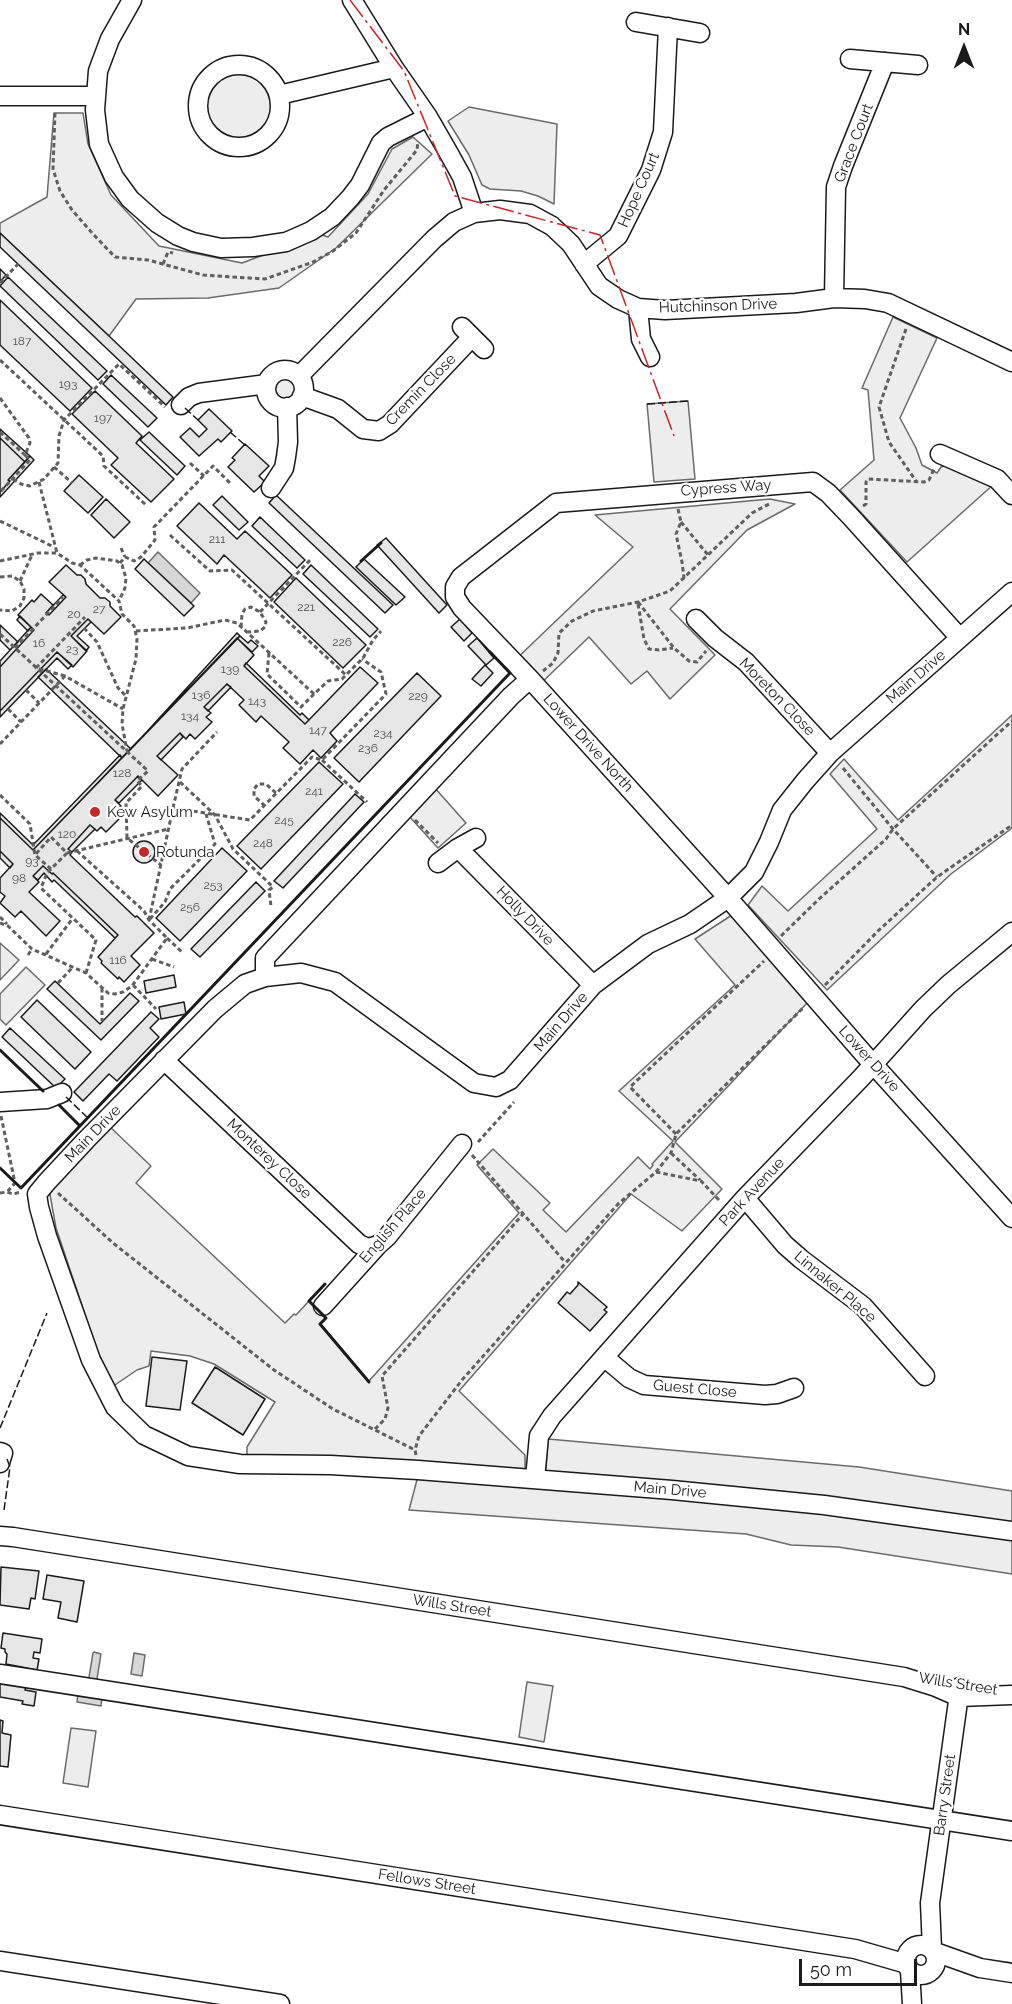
<!DOCTYPE html>
<html>
<head>
<meta charset="utf-8">
<style>
  body { margin:0 }
  #map { position:relative; width:1012px; height:2004px; overflow:hidden; background:#fff; font-family:Raleway,sans-serif }
  canvas { display:block }
  .north { position:absolute; left:934px; top:18px; width:60px; height:60px; -webkit-text-stroke:4px #fff; paint-order:stroke; rotate:0deg; font-size:16px; font-weight:700; line-height:24px; text-align:center; color:#1a1a1a }
  .north::after { content:''; display:block; margin:auto; width:21px; height:27px; background:#1a1a1a; clip-path:polygon(50% 0,100% 100%,50% 72%,0 100%) }
  .scale { position:absolute; left:799px; top:1959px; width:118px; height:27px; box-sizing:border-box; border:3px solid #1a1a1a; border-top:0; padding-left:8px; font-size:18px; line-height:21px; white-space:nowrap; color:#1a1a1a; -webkit-text-stroke:4px #fff; paint-order:stroke }
</style>
</head>
<body>
<div id="map">
<canvas width="1012" height="2004"></canvas>
<div class="north">N</div>
<div class="scale">50 m</div>
</div>
<script>
const context = document.querySelector('canvas').getContext('2d');
context.lineJoin = 'round';
function paint(path, color) { context.fillStyle = color; context.fill(path, 'evenodd'); }
const poly = rows => new Path2D(rows.map(r => 'M' + r).join(''));
function stroke(path, color, width, dash) { context.strokeStyle = color; context.lineWidth = width; context.lineCap = dash ? 'butt' : 'round'; context.setLineDash(dash || []); context.stroke(path); }
function label(font, color, halo, rows, align = 'center') {
  context.font = font + ' Raleway,sans-serif'; context.lineWidth = 4.5; context.setLineDash([]); context.textBaseline = 'middle'; context.strokeStyle = halo; context.fillStyle = color; for (const [text, x, y, turn = 0] of rows) {
    context.save(); context.translate(x, y); context.rotate((+turn || 0) * Math.PI / 180); context.textAlign = isNaN(turn) ? turn : align; if (halo) context.strokeText(text, 0, 0); context.fillText(text, 0, 0); context.restore();
  }
}
const green = poly([
  '207 106a33 33 0 1 1 66 0a33 33 0 1 1-66 0Z',
  [469,107,557,124,554,204,538,196,521,191,490,189,482,185,469,155,448,121,469,107],
  [54,113,83,113,88,144,111,195,159,246,242,263,319,234,328,237,368,194,392,149,413,137,432,154,336,248,279,288,208,298,136,299,109,336,0,233,0,223,47,197,54,113],
  [893,317,937,338,900,418,916,448,922,465,937,473,941,467,947,465,994,484,907,562,840,490,874,460,868,390,862,388,893,317],
  '275 389a11 11 0 1 1 22 0a11 11 0 1 1-22 0Z',
  [688,401,695,479,654,482,647,404,688,401],
  [770,499,795,504,747,530,670,609,715,655,670,699,647,671,631,684,589,637,536,688,512,663,633,547,595,515,770,499],
  [1012,715,1012,828,951,874,827,990,748,905,762,886,788,911,877,829,830,774,844,759,898,820,1012,715],
  [434,787,466,823,438,848,408,815,434,787],
  [732,915,809,1001,675,1142,722,1189,682,1231,631,1194,459,1391,525,1455,525,1467,546,1469,548,1439,859,1467,1012,1491,1012,1574,838,1547,791,1545,746,1534,409,1510,422,1461,247,1455,247,1447,275,1402,214,1364,190,1356,151,1351,149,1366,137,1370,112,1387,103,1368,56,1228,49,1189,109,1126,151,1166,136,1183,285,1323,294,1314,296,1315,309,1301,326,1318,320,1324,369,1381,519,1213,477,1165,493,1149,550,1203,543,1210,566,1232,638,1157,650,1169,653,1165,652,1164,673,1141,619,1091,735,985,695,939,732,915],
  [0,943,19,960,0,980,0,943],
  [26,967,45,985,6,1025,0,1019,0,994,26,967],
  [527,1682,553,1686,544,1742,519,1737,527,1682],
  [71,1728,96,1731,88,1787,63,1783,71,1728]
]);
const water = poly([
  [158,552,200,593,191,603,148,563,158,552],
  [94,1652,101,1654,97,1679,90,1679,89,1677,93,1653,94,1652],
  [134,1653,145,1655,142,1676,131,1674,134,1653],
  [78,1693,102,1697,101,1706,77,1702,78,1693]
]);
const building = poly([
  [0,233,109,336,173,397,166,405,0,247,0,233],
  [0,269,6,275,0,282,0,269],
  [8,277,107,371,98,380,0,286,8,277],
  [0,300,92,388,70,411,0,345,0,300],
  [111,375,157,418,148,427,103,384,111,375],
  [95,391,142,436,136,443,174,479,151,502,111,465,118,458,72,414,95,391],
  [209,409,232,431,221,442,218,439,199,456,180,437,190,428,199,437,207,429,198,420,209,409],
  [0,429,30,456,25,462,0,438,0,429],
  [149,432,185,466,177,475,140,440,149,432],
  [0,438,25,462,8,480,10,481,0,492,0,438],
  [245,444,269,466,259,476,265,482,254,492,228,467,235,460,232,458,245,444],
  [30,456,34,460,0,497,0,492,10,481,8,480,30,456],
  [79,475,103,497,88,513,64,491,79,475],
  [276,495,393,605,385,613,269,503,276,495],
  [222,496,248,522,239,530,213,505,222,496],
  [106,499,130,522,114,538,91,515,106,499],
  [199,503,237,539,245,531,292,575,270,598,224,555,217,564,177,526,199,503],
  [260,517,305,560,297,568,252,526,260,517],
  [386,538,447,605,439,613,377,545,386,538],
  [144,559,194,606,184,616,135,569,144,559],
  [364,559,405,597,396,605,356,567,364,559],
  [66,565,77,575,81,575,85,579,86,584,100,598,105,598,110,602,110,606,121,617,104,634,88,619,71,636,87,651,73,667,57,652,0,711,0,667,34,630,18,615,32,600,34,602,41,594,53,605,46,613,49,615,66,597,49,582,66,565],
  [311,565,378,629,370,637,303,574,311,565],
  [296,578,366,645,343,668,274,602,296,578],
  [63,595,66,597,49,615,46,613,63,595],
  [20,616,31,627,28,631,17,620,20,616],
  [88,619,91,622,77,636,89,647,86,651,71,636,88,619],
  [460,619,472,633,464,641,451,627,460,619],
  [0,625,18,642,10,650,0,640,0,625],
  [31,627,34,630,0,667,0,661,31,627],
  [237,633,240,636,131,749,237,633],
  [240,636,248,643,251,640,258,646,252,652,237,638,240,636],
  [237,638,254,655,244,666,305,724,360,667,378,683,330,733,337,741,321,758,313,750,300,764,283,748,289,742,261,716,256,722,239,705,244,700,227,684,204,707,211,713,206,717,212,722,195,739,190,734,186,739,180,733,157,756,178,775,158,796,138,776,115,800,121,806,118,809,123,815,106,832,101,827,97,831,90,825,68,849,72,852,70,855,135,917,137,916,154,933,131,956,140,965,124,982,119,977,118,979,101,963,102,961,98,957,118,935,53,873,52,874,43,866,33,876,39,882,29,892,60,921,46,936,21,911,15,917,0,903,5,896,0,892,0,878,13,864,0,851,0,818,33,850,237,638],
  [477,638,494,658,486,665,468,646,477,638],
  [57,652,72,665,68,669,57,658,0,717,0,711,57,652],
  [246,663,300,715,302,713,309,720,305,724,244,666,246,663],
  [485,665,493,673,481,686,472,679,485,665],
  [46,669,131,749,122,758,38,677,46,669],
  [417,673,441,696,359,782,334,758,417,673],
  [227,684,231,687,208,711,204,707,227,684],
  [180,733,183,737,161,760,157,756,180,733],
  [120,755,122,758,33,850,0,818,0,813,33,845,120,755],
  [319,762,343,784,261,869,237,846,319,762],
  [138,776,142,780,119,803,115,800,138,776],
  [355,794,364,802,283,888,274,881,355,794],
  [90,825,95,829,72,852,68,849,90,825],
  '133 852a11 11 0 1 1 22 0a11 11 0 1 1-22 0Z',
  [222,848,247,871,180,941,156,918,222,848],
  [0,851,13,864,10,868,0,858,0,851],
  [43,866,52,874,53,873,118,935,115,938,54,880,52,882,44,873,38,880,33,876,43,866],
  [256,882,265,891,200,957,191,949,256,882],
  [174,975,176,987,146,993,144,981,174,975],
  [55,981,100,1024,130,993,139,1001,101,1040,47,989,55,981],
  [37,1000,91,1052,75,1069,21,1017,37,1000],
  [184,1002,186,1014,161,1019,159,1007,184,1002],
  [151,1012,159,1019,150,1028,159,1037,117,1081,109,1074,83,1101,74,1092,151,1012],
  [10,1028,65,1079,56,1088,2,1037,10,1028],
  [578,1282,607,1307,604,1310,607,1312,590,1331,558,1303,567,1292,570,1294,578,1285,578,1282],
  [152,1357,187,1361,180,1410,146,1406,152,1357],
  [215,1367,265,1399,243,1435,192,1403,215,1367],
  [1,1567,39,1571,35,1599,31,1598,29,1609,0,1605,1,1567],
  [47,1575,84,1581,77,1622,58,1618,61,1602,43,1599,47,1575],
  [3,1633,42,1639,40,1653,34,1652,33,1658,39,1659,37,1670,6,1664,7,1654,5,1652,5,1649,1,1648,3,1633],
  [0,1682,26,1686,25,1690,36,1692,34,1706,22,1704,23,1701,0,1697,0,1682],
  [0,1720,3,1721,2,1733,11,1735,8,1767,0,1766,0,1720]
]);
const path = poly([
  [55,113,53,169,60,191,72,210,93,234,115,257,148,260,203,275,265,279,313,262,333,251,356,233,384,190,417,150,418,141],
  [163,264,168,252,173,253],
  [0,283,18,264],
  [906,329,879,407,889,442,916,481],
  [0,360,103,456,104,466,147,506],
  [0,398,29,438,30,443,25,455,30,460,0,492],
  [0,432,25,455],
  [190,463,204,476],
  [54,467,72,483],
  [13,479,21,484,30,486,44,479,58,463,59,436,64,420,119,364,165,407],
  [39,482,57,553],
  [863,506,866,504,866,482,868,479,924,482,929,480,934,469],
  [678,509,681,522,676,534,682,562,684,578],
  [0,521,54,547],
  [681,522,708,555],
  [170,535,210,571,232,570,346,675],
  [121,548,125,557],
  [0,561,38,553,57,553,72,563,80,565,119,601,122,614,134,626,137,639,136,659,123,709,122,724,127,751],
  [120,563,125,557,134,561,141,557,155,540,154,527,213,466,232,485],
  [80,565,87,560,96,558,117,561,122,565,126,578,125,588,119,601],
  [0,577,12,576,20,581,24,589,24,598,20,606,12,611,0,610],
  [20,581,32,555],
  [638,602,674,648,689,661,697,662,706,651],
  [638,604,644,639,649,649,659,650,673,648],
  [260,612,312,558],
  [241,627,242,614,245,609,251,607,260,612,266,622,265,627,260,631,248,632],
  [84,628,97,642,118,688,125,695],
  [136,631,187,628,225,620,237,623,314,694,328,681,342,679,363,658,373,640,381,631],
  [0,634,148,771,137,781,142,786,126,803,127,838,161,865],
  [15,648,63,597],
  [269,653,267,674,301,707,314,694],
  [543,671,553,663,558,653,559,633,572,621,593,611,638,602,670,591,752,513,771,503],
  [65,676,36,668,85,617],
  [26,690,39,703],
  [8,709,21,722],
  [0,744,65,676,123,709],
  [322,760,367,802],
  [843,768,893,829,937,877],
  [180,782,215,815,233,849,273,887,269,890,271,906],
  [0,795,30,824,35,855,51,869,67,853,51,837,35,855],
  [265,806,254,796,254,789,258,784,266,784,276,793],
  [173,808,182,769,217,732],
  [415,820,438,843],
  [67,853,168,829],
  [51,869,47,873,41,888,96,940,86,973],
  [0,917,7,924],
  [150,919,165,902,170,889,215,844,206,814],
  [149,920,173,808,250,820,312,757,322,760,386,694,381,672,362,659],
  [0,923,8,926,32,949,86,973,108,993,115,994,123,992,132,986,167,938,149,920,144,911,77,851],
  [781,936,819,899,886,839,893,829,1012,721],
  [167,938,183,953],
  [46,954,73,918],
  [28,955,32,949],
  [152,959,174,967],
  [58,983,73,967],
  [133,985,156,1009],
  [825,985,879,930,937,877,1012,825],
  [102,988,102,1021],
  [1,1116,15,1183,7,1192],
  [676,1134,630,1087,764,961],
  [478,1142,514,1102],
  [671,1153,700,1180],
  [472,1155,565,1262],
  [656,1172,701,1181,720,1201],
  [0,1193,7,1192,13,1194,21,1192],
  [58,1193,113,1243,274,1370,333,1409,415,1450],
  [375,1429,385,1419,388,1408,382,1376,523,1214],
  [416,1455,415,1450,419,1436,462,1380,618,1204,656,1172,671,1153,676,1134,804,1007]
]);
const minor = poly([
  [132,0,110,39,98,71,95,110,99,144,114,177,130,199,157,223,178,236,193,242,221,248,253,247,286,242,311,231,332,217,350,198,360,185,381,143,388,137,428,117],
  [352,0,394,68,428,117,447,150,462,177,474,213],
  [636,22,700,33],
  [850,59,918,65],
  '198 106a41 41 0 1 1 82 0a41 41 0 1 1-82 0Z',
  [279,95,394,68],
  [0,96,95,96],
  [584,264,618,236,651,170,663,132,668,27],
  [834,298,836,187,843,166,885,62],
  [638,308,641,339,650,357],
  [462,327,484,349],
  '266 389a19 19 0 1 1 38 0a19 19 0 1 1-38 0Z',
  [299,376,434,239,454,222,474,213,500,210,530,214,552,226,571,244,599,286,618,299,638,308,665,310,796,303,834,298,865,299,888,303,1012,362],
  [302,396,338,409,363,429,379,431,390,424,472,337],
  [181,405,189,397,199,393,267,384],
  [940,454,997,479,1012,495],
  [271,488,284,468,286,457,288,442,287,407],
  [1012,592,830,753,805,781,782,810,769,842,754,872,728,898,690,924,648,944,593,985,510,1080,496,1087,474,1083,335,982,301,973,265,977,245,984,215,1009,86,1140,46,1183,37,1194,39,1207,47,1236,91,1360,115,1407,144,1435,188,1456,240,1464,330,1465,418,1470,672,1490,824,1505,1012,1531],
  [696,619,715,638,746,662,830,753],
  [960,638,851,517,828,493,813,482,556,503,461,577,455,587,455,597,462,608,530,679,728,898,863,1053,1012,1218],
  [458,848,593,985],
  [438,863,458,848,476,838],
  [265,977,265,958,511,696,530,679],
  [164,1060,359,1244,368,1248,378,1245],
  [0,1102,47,1099,62,1093],
  [745,1198,785,1245,801,1259,863,1306,925,1376],
  [323,1306,378,1245,387,1237,462,1144],
  [604,1357,629,1378,644,1385,765,1395,777,1394,794,1388],
  [0,1452,3,1453,0,1463],
  [535,1479,539,1436,552,1416,745,1198,861,1078,923,1009,948,985,1012,932],
  [0,1536,13,1537,904,1677,936,1687,959,1697,1012,1695],
  [0,1674,1012,1831],
  [0,1815,855,1949,907,1964],
  '906 1960a15 15 0 1 1 30 0a15 15 0 1 1-30 0Z',
  [932,1949,930,1903,960,1687],
  [935,1952,980,1968,1012,1973],
  [0,1961,280,2004],
  [910,1970,912,2004]
]);
const fence = poly([
  [647,404,688,401],
  [185,408,198,420],
  [230,432,245,445],
  [66,1097,88,1118],
  [0,1428,47,1313],
  [4,1510,10,1467,7,1459]
]);
const wall = poly([
  [361,561,381,543],
  [0,1050,43,1091],
  [59,1105,80,1126],
  [0,1168,21,1188,510,673,490,652],
  [325,1284,309,1301,326,1318,320,1324,369,1382]
]);
const power = poly([
  [350,0,404,71,455,196,600,235,674,436]
]);
const markers = [
  [95,812,6,"#c62828"],
  [144,852,6,"#c62828"]
];
const numberNames = [
  ["187",22,341],
  ["193",68,384],
  ["197",103,418],
  ["211",217,539],
  ["221",306,607],
  ["27",99,609],
  ["20",74,614],
  ["226",342,642],
  ["16",39,643],
  ["23",72,649],
  ["139",230,669],
  ["136",201,695],
  ["229",418,696],
  ["143",257,701],
  ["134",190,716],
  ["147",318,730],
  ["234",383,733],
  ["236",368,748],
  ["128",122,773],
  ["241",314,791],
  ["245",284,820],
  ["120",67,834],
  ["248",263,843],
  ["93",32,861],
  ["98",19,878],
  ["253",213,885],
  ["256",190,907],
  ["116",118,960]
];
const streetNames = [
  ["Grace Court",854,143,-69],
  ["Hope Court",639,190,-66],
  ["Hutchinson Drive",718,306,-2],
  ["Cremin Close",421,390,-46],
  ["Cypress Way",726,488,-4],
  ["Main Drive",916,677,-41],
  ["Moreton Close",777,697,46],
  ["Lower Drive North",588,743,48],
  ["Holly Drive",525,916,46],
  ["Main Drive",561,1022,-49],
  ["Lower Drive",869,1059,48],
  ["Main Drive",93,1134,-46],
  ["Monterey Close",269,1159,43],
  ["Park Avenue",752,1192,-47],
  ["English Place",393,1226,-49],
  ["Linnaker Place",835,1287,40],
  ["Guest Close",695,1389,5],
  ["Main Drive",670,1490,5],
  ["Wills Street",452,1606,9],
  ["Wills Street",958,1684,9],
  ["Barry Street",945,1795,-82],
  ["Fellows Street",427,1882,9]
];
const poiNames = [
  ["Kew Asylum",107,812],
  ["Rotunda",156,852]
];
paint(green, '#ededed');
stroke(green, '#6a6a6a', 1.5);
paint(water, '#d7d7d7');
stroke(water, '#6a6a6a', 1.5);
paint(building, '#e6e6e6');
stroke(building, '#1a1a1a', 1.5);
stroke(minor, '#1a1a1a', 21);
stroke(path, '#5f5f5f', 3, [4.5, 3]);
stroke(minor, '#fff', 18);
stroke(fence, '#1a1a1a', 1.5, [8, 3]);
stroke(wall, '#1a1a1a', 3);
stroke(power, '#c62828', 1.5, [21, 4.5, 3, 4.5]);
for (const [x, y, r, color] of markers) { const dot = new Path2D(); dot.arc(x, y, r, 0, 2 * Math.PI); context.fillStyle = color; context.fill(dot); stroke(dot, '#fff', 2); }
label('12px', '#4d4d4d', null, numberNames);
label('15px', '#1a1a1a', '#fff', streetNames);
label('15px', '#1a1a1a', '#fff', poiNames, 'left');
</script>
</body>
</html>
